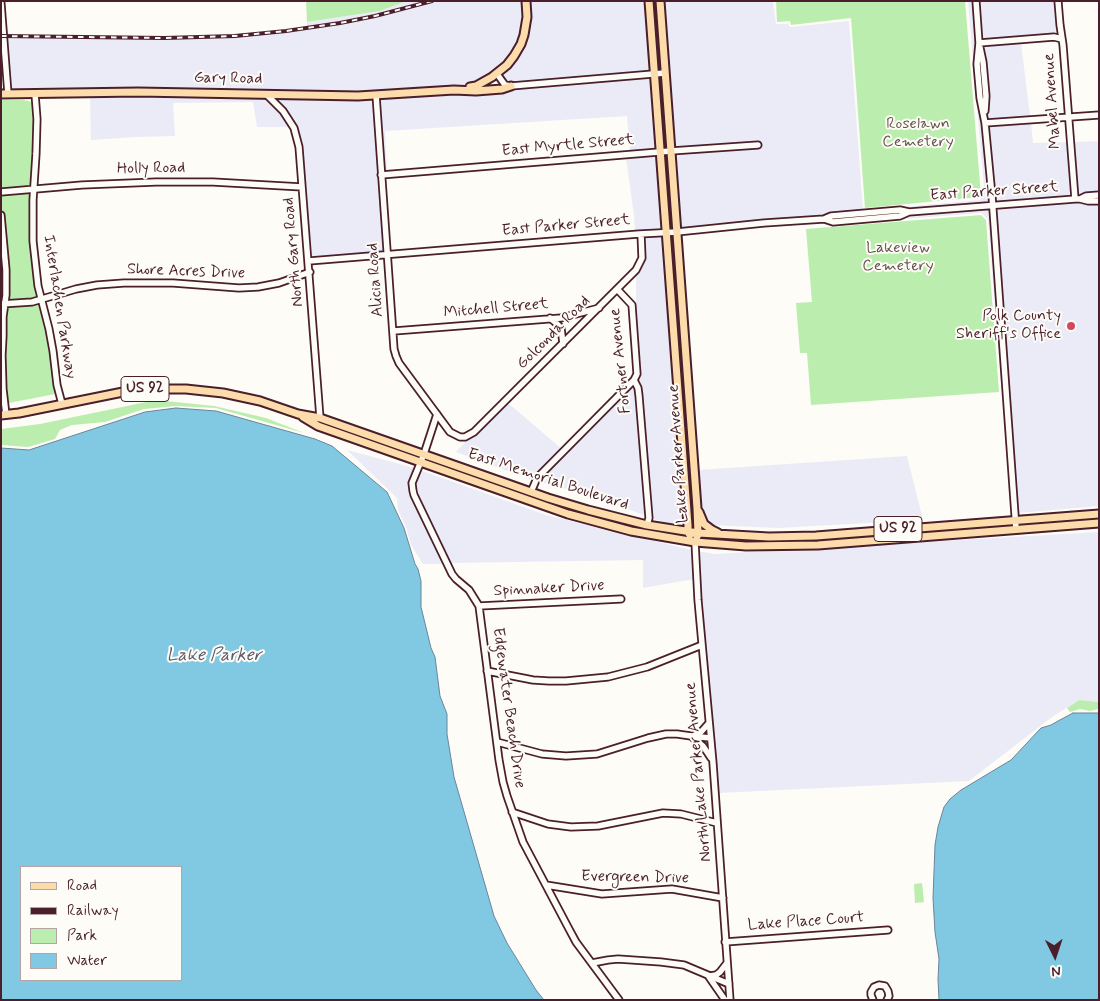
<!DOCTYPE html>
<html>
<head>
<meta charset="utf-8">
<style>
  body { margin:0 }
  #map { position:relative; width:1100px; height:1001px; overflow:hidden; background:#fdfcf7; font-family:Mynerve,sans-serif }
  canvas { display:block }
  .frame { position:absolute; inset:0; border:2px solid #4a1f2b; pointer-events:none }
  .legend { position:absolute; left:20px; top:866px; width:162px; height:115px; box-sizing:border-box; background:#fdfcf7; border:1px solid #b5a4a5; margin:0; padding:6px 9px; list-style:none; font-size:15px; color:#4a1f2b }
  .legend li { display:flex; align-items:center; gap:10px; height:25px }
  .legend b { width:25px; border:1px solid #b5a4a5 }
  .north { position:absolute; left:1030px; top:931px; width:50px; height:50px; -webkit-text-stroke:4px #fdfcf7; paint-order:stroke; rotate:176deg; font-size:14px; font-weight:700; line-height:20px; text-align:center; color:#4a1f2b }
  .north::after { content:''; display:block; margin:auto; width:18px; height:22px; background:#4a1f2b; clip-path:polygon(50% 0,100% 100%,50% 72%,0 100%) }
</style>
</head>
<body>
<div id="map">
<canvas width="1100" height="1001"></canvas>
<div class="frame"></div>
<ul class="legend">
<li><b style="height:6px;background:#fddcac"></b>Road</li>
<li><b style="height:6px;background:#4a1f2b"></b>Railway</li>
<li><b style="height:14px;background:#bbeeae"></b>Park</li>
<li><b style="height:14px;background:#81c8e2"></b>Water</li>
</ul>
<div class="north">N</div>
</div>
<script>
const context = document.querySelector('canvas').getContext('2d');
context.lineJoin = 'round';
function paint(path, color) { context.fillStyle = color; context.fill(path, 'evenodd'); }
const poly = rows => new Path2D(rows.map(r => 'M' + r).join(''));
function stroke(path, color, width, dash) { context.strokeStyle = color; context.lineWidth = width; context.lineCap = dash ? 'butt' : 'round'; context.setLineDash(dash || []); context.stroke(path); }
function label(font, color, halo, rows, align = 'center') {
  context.font = font + ' Mynerve,sans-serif'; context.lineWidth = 4; context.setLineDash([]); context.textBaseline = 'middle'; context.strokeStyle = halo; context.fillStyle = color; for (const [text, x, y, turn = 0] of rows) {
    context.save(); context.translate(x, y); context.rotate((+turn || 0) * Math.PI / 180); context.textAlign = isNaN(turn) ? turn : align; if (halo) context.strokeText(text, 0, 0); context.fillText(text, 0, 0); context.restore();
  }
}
const built = poly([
  [407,1,523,1,524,17,520,39,516,47,505,63,490,75,475,83,454,87,358,93,298,92,267,91,266,90,265,91,138,89,11,91,7,36,123,39,307,30,307,22,380,11],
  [528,1,646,1,651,71,513,82,506,82,501,74,516,58],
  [652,1,657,1,662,70,657,70],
  [662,1,773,1,776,24,788,24,789,26,791,27,849,21,863,210,831,213,822,216,679,228,674,154,761,148,761,142,673,148],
  [968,1,973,1,976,43,975,64,982,123,989,203,911,209,902,207,980,200,983,197,984,188],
  [978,1,1055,1,1059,34,981,40],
  [1021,43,1030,116,988,119,988,95,982,46],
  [652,77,657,149,630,152,627,116,385,131,387,172,384,172,379,98,453,94],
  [138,95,265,97,281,113,290,127,257,127,253,102,173,103,175,136,136,137,91,140,90,96],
  [274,97,298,99,373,98,385,252,311,258,302,147,300,138,296,127,285,109],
  [1031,123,1033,143,1067,142,1072,196,995,202,988,126],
  [1099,141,1099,192,1086,192,1077,196,1073,142],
  [658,155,663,229,635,231,634,215,626,158],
  [1079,202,1088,204,1099,204,1099,506,1018,513,995,208],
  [990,209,1003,384,1001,384,988,219,981,213,903,219,912,215],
  [669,235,674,235,695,525,691,524],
  [664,236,685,524,669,524,651,518,642,395,641,387,637,380,640,374,640,368,636,315,636,274,642,266,644,260,644,237],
  [633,385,636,389,637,396,646,516,605,500,538,481],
  [508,403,562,449,535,475,532,480,456,452,468,439,476,435],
  [347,450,415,468,410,481,411,496,444,564,423,564,411,545,406,527,398,510,397,498],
  [907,456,923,520,778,528,711,525,706,522,703,516,700,507,697,470],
  [420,470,546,515,692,550,694,579,643,588,643,560,451,563,416,494,415,483],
  [1099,532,1099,702,1079,700,1052,717,969,781,718,793,716,761,704,644,698,551,715,554]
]);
const green = poly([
  [306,1,407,1,380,11,307,22],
  [776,1,965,1,981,196,980,197,865,208,851,18,791,25,790,21,777,22],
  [1,100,23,100,33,102,35,139,32,239,53,367,55,394,9,403,5,379,5,350,9,286,7,246,1,204],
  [981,215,986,220,999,392,811,405,807,353,800,353,796,303,812,302,806,229],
  [156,400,214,406,266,418,304,433,216,408,176,406,144,409,105,422,72,425,60,430,55,439,28,447,1,445,1,429,40,424],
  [1079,700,1099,702,1099,709,1090,711,1080,709,1070,712,1067,708],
  [922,883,924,902,915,903,914,884]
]);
const water = poly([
  [176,408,216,411,315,439,332,446,387,492,404,528,415,564,418,569,421,581,421,607,431,648,435,657,440,696,447,714,447,734,454,777,494,916,507,943,536,990,544,1000,1,1000,1,448,29,450,145,412,176,408],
  [21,867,181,867,181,980,21,980,21,867],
  [1073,713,1099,713,1099,1000,939,1000,938,979,939,959,935,932,933,898,935,845,938,827,944,807,950,799,961,790,1011,760,1041,728,1051,725,1058,721,1073,713]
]);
const minor = poly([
  [976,1,979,43,983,62,986,96,985,111],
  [1058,1,1060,25,1063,45,1075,199],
  [1,3,8,94],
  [979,43,977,64,980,98,985,123,992,196,1016,529],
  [979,43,1054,37,1062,39],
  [497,74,505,85,511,86,665,73],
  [35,94,37,119,36,154,33,200,33,241,38,286,49,329,53,351,57,385,62,404],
  [266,94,283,111,294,128,299,147,320,418],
  [376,95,394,349,396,356,399,363,450,432,460,437,465,437,474,432,636,270,642,258,641,234],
  [985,123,1099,115],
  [381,175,671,151,758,145],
  [1,192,82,185,156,182,213,182,302,187],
  [1080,199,1086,196,1099,195],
  [1,215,6,270,6,295,3,317,3,336,2,355,3,389,6,415],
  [824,219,831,216,900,210,909,212,1075,199,1080,199,1088,201,1099,201],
  [309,261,639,234,677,232,764,223,824,219,833,222,900,216,909,212],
  [1,304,32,302,76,289,97,285,124,283,173,283,239,288,258,287,279,283,310,272],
  [550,318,555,322,561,328,563,344],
  [394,331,561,318,599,308],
  [634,380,638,388,639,396,649,518,647,525],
  [437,414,424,454,412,483,413,491,414,495,452,574,456,579,469,590,479,606,499,760,503,782,507,796,523,842,569,929,576,942,619,1000],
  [531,492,537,478,634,380,637,374,632,305,617,289],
  [695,542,698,600,713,763,730,1000],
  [479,606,621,599],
  [487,671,533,680,549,681,566,681,608,677,647,667,702,645],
  [691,736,703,746,711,758],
  [693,736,701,732,709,723],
  [497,742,542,754,566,756,597,754,648,738,666,734,677,734,691,736,710,738],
  [512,812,548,824,571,827,598,826,663,813,681,814,717,823],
  [546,885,602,894,672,889,723,898],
  [725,942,888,930],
  [592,963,608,960,618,959,661,962,684,965,729,984],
  [710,976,716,975,720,972,727,963],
  [709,977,725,1000],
  [873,1000,871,995,871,992,874,987,879,985,885,986,888,991,889,996,887,1000]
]);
const major = poly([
  [649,1,688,525,688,532,690,535],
  [660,1,697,508,698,533,697,537],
  [470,87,476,86,492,77,507,65,514,56,521,44,524,35,527,17,526,1],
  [1,94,138,92,358,96,454,90,476,91,502,89,511,86],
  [1,415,19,413,123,392,145,389,186,389,223,393,260,401,298,414,320,418,548,498,588,510,647,525,698,533,769,537,816,536,1099,514],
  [303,417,318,426,568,514,631,531,695,542,746,546,818,545,1099,523],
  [699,512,704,524,712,530,718,533]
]);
const rail = poly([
  [1,36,164,38,235,36,286,31,340,23,375,16,432,1]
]);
const markers = [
  [1071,326,5,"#d1495b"]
];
const shields = [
  [145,389,48],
  [898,529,48]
];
const shieldNames = [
  ["US 92",145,389],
  ["US 92",898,529]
];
const streetNames = [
  ["Gary Road",228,79,1],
  ["Mabel Avenue",1053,101,-94],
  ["East Myrtle Street",568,146,-5],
  ["Holly Road",151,169,-1],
  ["East Parker Street",994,192,-4],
  ["East Parker Street",566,226,-5],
  ["North Gary Road",294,252,-95],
  ["Shore Acres Drive",186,272,2],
  ["Alicia Road",376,280,-94],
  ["Interlachen Parkway",59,307,81],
  ["Mitchell Street",496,309,-5],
  ["Golconda Road",554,333,-45],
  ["Fortner Avenue",621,361,-96],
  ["Lake Parker Avenue",679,454,-94],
  ["East Memorial Boulevard",548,480,18],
  ["Spinnaker Drive",549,589,-3],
  ["Edgewater Beach Drive",508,708,82],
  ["North Lake Parker Avenue",699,772,-95],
  ["Evergreen Drive",635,878,1],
  ["Lake Place Court",806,922,-4]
];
const parkNames = [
  ["Roselawn",918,125],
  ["Cemetery",918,143],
  ["Lakeview",898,249],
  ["Cemetery",898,267]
];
const poiNames = [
  ["Polk County",1061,317],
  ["Sheriff's Office",1061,335]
];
const waterNames = [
  ["Lake Parker",214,656]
];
paint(built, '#eaebf6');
paint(green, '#bbeeae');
paint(water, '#81c8e2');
stroke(water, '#6b8499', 1);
stroke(minor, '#4a1f2b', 9);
stroke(major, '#4a1f2b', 11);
stroke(minor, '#fdfcf7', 5.5);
stroke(major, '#fddcac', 7);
stroke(rail, '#4a1f2b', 4);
stroke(rail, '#fdfcf7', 2, [5.5]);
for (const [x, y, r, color] of markers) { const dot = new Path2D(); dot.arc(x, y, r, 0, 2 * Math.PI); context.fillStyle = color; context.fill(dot); stroke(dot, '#fdfcf7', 2); }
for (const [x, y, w] of shields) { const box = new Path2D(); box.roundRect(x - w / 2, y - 12.5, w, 25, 4); context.fillStyle = '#fdfcf7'; context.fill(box); stroke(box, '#4a1f2b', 1); }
label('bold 15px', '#4a1f2b', null, shieldNames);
label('16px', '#4a1f2b', '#fdfcf7', streetNames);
label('16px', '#66534c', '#fdfcf7', parkNames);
label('16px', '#4a1f2b', '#fdfcf7', poiNames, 'right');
label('italic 18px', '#5d5a6b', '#fdfcf7', waterNames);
</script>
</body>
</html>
